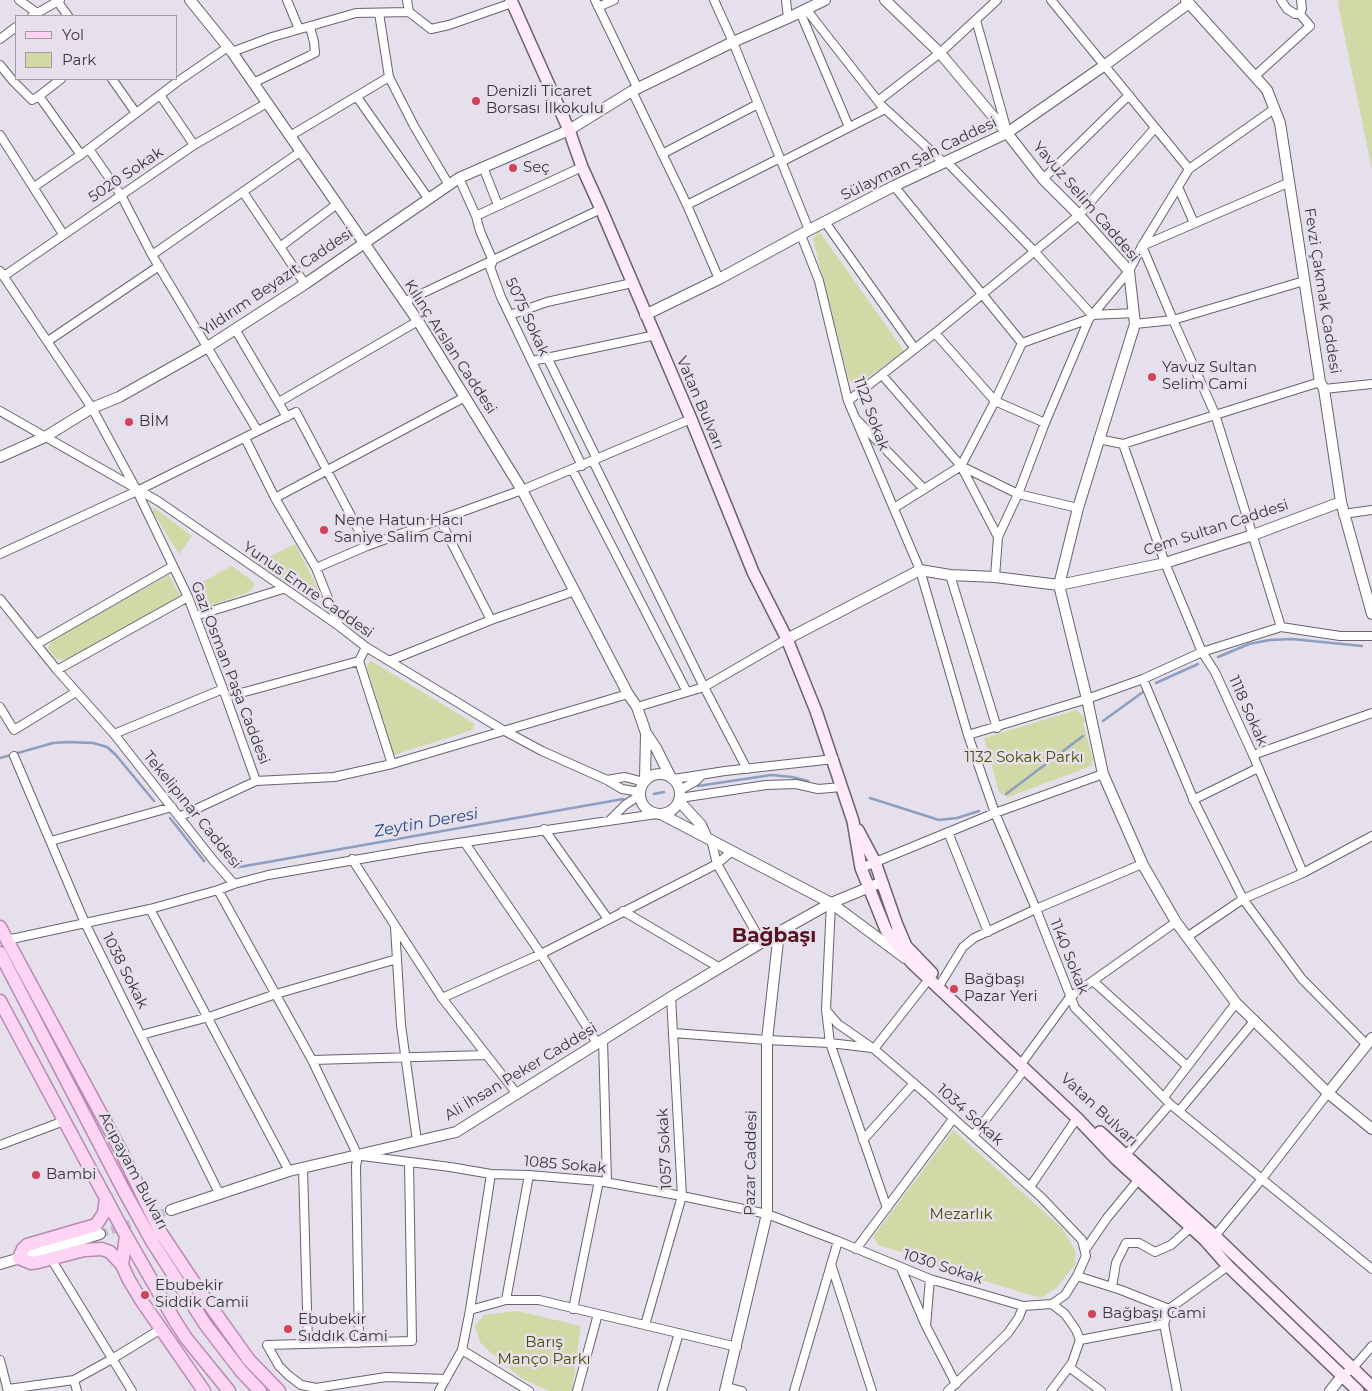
<!DOCTYPE html>
<html>
<head>
<meta charset="utf-8">
<style>
  body { margin:0 }
  #map { position:relative; width:1372px; height:1391px; overflow:hidden; background:#e6dfec; font-family:Montserrat,sans-serif }
  canvas { display:block }
  .legend { position:absolute; left:15px; top:15px; width:162px; height:65px; box-sizing:border-box; background:#e6dfec; border:1px solid #a09ba5; margin:0; padding:6px 9px; list-style:none; font-size:15px; color:#38363b }
  .legend li { display:flex; align-items:center; gap:10px; height:25px }
  .legend b { width:25px; border:1px solid #a09ba5 }
</style>
</head>
<body>
<div id="map">
<canvas width="1372" height="1391"></canvas>
<ul class="legend">
<li><b style="height:6px;background:#fed4f5"></b>Yol</li>
<li><b style="height:14px;background:#d1d9a6"></b>Park</li>
</ul>
</div>
<script>
const context = document.querySelector('canvas').getContext('2d');
context.lineJoin = 'round';
function paint(path, color) { context.fillStyle = color; context.fill(path, 'evenodd'); }
const poly = rows => new Path2D(rows.map(r => 'M' + r).join(''));
function stroke(path, color, width, dash) { context.strokeStyle = color; context.lineWidth = width; context.lineCap = dash ? 'butt' : 'round'; context.setLineDash(dash || []); context.stroke(path); }
function label(font, color, halo, rows, align = 'center') {
  context.font = font + ' Montserrat,sans-serif'; context.lineWidth = 5; context.setLineDash([]); context.textBaseline = 'middle'; context.strokeStyle = halo; context.fillStyle = color; for (const [text, x, y, turn = 0] of rows) {
    context.save(); context.translate(x, y); context.rotate((+turn || 0) * Math.PI / 180); context.textAlign = isNaN(turn) ? turn : align; if (halo) context.strokeText(text, 0, 0); context.fillText(text, 0, 0); context.restore();
  }
}
const green = poly([
  [1338,0,1372,0,1372,170,1339,9],
  [819,231,904,351,856,386,849,380,813,239],
  [153,507,192,536,179,554,153,512],
  [295,544,321,594,314,600,257,563],
  [232,566,255,583,253,588,249,592,206,607,195,586],
  [169,575,181,598,66,660,56,659,48,648,53,639],
  [371,661,475,724,472,730,394,755,367,668,368,664],
  [1076,710,1087,720,1083,723,1093,760,1091,766,1008,797,1001,794,999,792,984,738],
  [953,1130,1063,1229,1076,1252,1075,1265,1056,1288,1041,1298,938,1267,912,1255,878,1245,873,1237],
  [518,1311,581,1326,572,1391,549,1391,521,1378,490,1352,480,1342,475,1326,484,1315]
]);
const stream = poly([
  [1218,657,1249,644,1270,640,1292,639,1362,646],
  [1156,683,1198,664],
  [1103,721,1143,692],
  [0,758,53,743,68,742,93,743,107,747,115,754,154,801],
  [698,786,771,775,792,777,808,781],
  [654,794,664,792],
  [1006,794,1083,736],
  [870,798,939,820,957,818,979,811],
  [170,818,204,861],
  [234,868,623,799]
]);
const minorTunnel = poly([
  [100,1234,171,1210]
]);
const minor = poly([
  [19,0,37,13],
  [287,0,299,29],
  [407,0,409,12],
  [595,0,638,89],
  [714,0,733,42,809,230],
  [786,0,788,18],
  [1051,0,1189,169],
  [1281,0,1287,9,1295,14,1300,14,1302,9,1301,0],
  [58,2,68,16],
  [598,7,614,0],
  [806,9,881,105,943,162],
  [409,12,431,29,449,25,512,3],
  [800,12,849,127],
  [379,13,389,77,414,126,449,185],
  [32,16,60,0],
  [976,20,1007,131],
  [0,39,16,27],
  [232,52,272,37,356,13,409,12],
  [0,65,13,81,32,100,39,96,61,79],
  [1255,76,1310,26,1300,14],
  [112,79,136,113],
  [253,83,315,53,314,42,310,27],
  [632,91,687,205,719,279],
  [160,95,194,145],
  [39,96,81,155],
  [357,97,428,198],
  [878,101,940,53,997,0],
  [0,135,63,234],
  [290,136,389,77],
  [89,149,121,195,152,255,257,430],
  [662,154,758,104],
  [946,161,1034,251,1092,315],
  [781,162,885,109],
  [483,167,498,205],
  [459,178,476,216,480,231,493,261,490,267,501,297,582,466],
  [1043,179,1129,95],
  [894,186,1022,343],
  [34,187,89,149,177,82,228,47],
  [1178,187,1194,223],
  [243,192,305,284],
  [687,205,780,158],
  [476,216,582,167],
  [825,222,915,349],
  [801,235,819,281,848,401,920,570,968,735,995,813,1036,909,1075,1008,1170,1104,1372,1269],
  [280,247,337,204],
  [152,255,300,152],
  [0,271,92,408,137,491,188,597,226,697,256,781],
  [4,276,194,145,267,103],
  [404,302,601,209],
  [510,315,547,302,632,283],
  [1092,315,1134,313],
  [1135,324,1173,320,1304,281],
  [235,329,287,417],
  [935,333,995,401,1045,423],
  [48,341,159,266],
  [1022,343,1089,319],
  [547,357,597,459],
  [532,361,656,335],
  [882,375,961,466,1018,494,1078,508],
  [1324,389,1372,384],
  [848,401,935,333,1079,215,1155,128],
  [279,402,418,321],
  [0,411,158,501,339,626,366,647,503,730,542,751,607,780,622,789,640,792],
  [858,421,924,489],
  [245,438,275,498,316,568,339,626],
  [1098,439,1123,444,1320,382],
  [1123,444,1165,563,1202,652,1215,672,1253,755,1303,873],
  [593,461,704,687,747,769],
  [961,466,998,537],
  [572,469,687,692],
  [275,498,465,397],
  [894,508,961,466,995,401,1022,343],
  [1343,514,1372,510],
  [440,520,491,620],
  [0,554,137,491,296,412,367,546],
  [316,568,367,546,522,490,691,419],
  [950,575,997,728],
  [995,577,998,537,1018,494,1045,423,1089,319,1129,271,1142,246,1189,169,1274,109],
  [0,599,57,670,114,734,213,860,234,884],
  [195,616,283,589],
  [1281,627,1215,414,1173,320,1142,246,1290,182],
  [37,644,173,566],
  [359,661,392,764],
  [389,661,491,620,575,591],
  [57,670,188,597],
  [1143,679,1195,803,1243,899,1302,979,1367,1045],
  [226,697,359,661,366,647],
  [0,707,14,730,76,692],
  [637,707,704,687,787,639],
  [114,734,223,689],
  [968,735,1087,699,1143,679,1202,652,1281,627,1340,636,1372,636],
  [1253,755,1372,713],
  [14,756,85,923,220,1195],
  [674,779,725,771,834,759],
  [607,780,625,777,644,782],
  [680,790,696,781,702,775],
  [680,798,766,785,796,784,818,789,842,787],
  [1193,800,1258,768],
  [179,817,256,781,334,777,392,764,628,694],
  [611,819,625,805,640,795],
  [544,829,608,919],
  [948,832,988,932],
  [711,839,717,864,762,943],
  [51,841,172,807],
  [465,843,541,954,597,1043],
  [352,859,442,998,517,1094],
  [861,868,995,813,1103,774],
  [218,890,312,1060,358,1156],
  [831,903,826,1010,830,1043,887,1208],
  [150,909,289,1171],
  [623,911,720,968],
  [395,927,401,1025,417,1141],
  [1187,937,1243,899,1303,873,1372,836],
  [7,940,150,909,218,890,234,884,268,875,424,848,656,814],
  [1093,981,1187,1066],
  [936,986,941,983,963,947,974,938,1036,909,1142,864],
  [442,998,541,954,717,864,732,851],
  [673,1033,767,1040,830,1043,872,1048],
  [141,1035,209,1017,276,994,397,959],
  [603,1039,607,1182],
  [874,1049,929,979],
  [312,1060,486,1055],
  [1018,1064,1024,1060,1070,997,1176,922],
  [1164,1097,1236,1003],
  [1179,1111,1255,1020],
  [973,1136,1024,1070],
  [863,1140,914,1083],
  [0,1145,64,1121],
  [358,1156,356,1166,359,1343],
  [362,1156,450,1167,491,1174,529,1175,599,1181,682,1196,767,1214,838,1241,930,1279,1023,1306,1052,1304,1065,1295,1077,1276,1086,1256,1082,1240,1041,1197,923,1091,874,1049,838,1024,826,1010],
  [1123,1156,1126,1155,1170,1104],
  [409,1162,412,1341,267,1345,279,1366,288,1375,301,1385,316,1388,386,1377,446,1379],
  [303,1168,308,1344],
  [1030,1187,1077,1118],
  [1212,1237,1215,1236,1261,1180,1328,1093],
  [856,1249,953,1119],
  [1085,1250,1107,1218,1139,1179],
  [50,1257,132,1391],
  [831,1264,872,1391],
  [901,1268,925,1324],
  [1077,1276,1121,1290,1169,1309],
  [930,1279,926,1326,956,1384],
  [1112,1287,1116,1263,1126,1243,1139,1243,1155,1252,1171,1245,1191,1227],
  [506,1300,529,1175],
  [573,1309,599,1181],
  [470,1310,506,1300,539,1300,737,1347],
  [645,1325,682,1196,671,997],
  [1080,1340,1164,1324],
  [462,1350,529,1391],
  [0,1360,8,1391],
  [1069,1367,1101,1391],
  [1342,1376,1352,1369,1372,1346],
  [74,1380,77,1391],
  [727,1387,742,1391],
  [8,1389,74,1380,112,1359,161,1329],
  [439,1391,462,1350,470,1310,491,1174],
  [577,1391,598,1314],
  [662,1391,679,1333],
  [794,1391,838,1241],
  [948,1391,1008,1333,1019,1317,1023,1306],
  [1051,1391,1072,1363,1080,1340,1076,1330,1065,1314,1052,1304],
  [1177,1391,1164,1324,1169,1309,1228,1266]
]);
const tertiary = poly([
  [190,0,232,52,418,321,522,490,628,694,637,707,646,733,656,748,670,776],
  [885,0,940,53,1007,133,1043,179,1079,215,1129,271,1135,324,1078,508,1059,585,1087,699,1103,774,1143,865,1176,922,1236,1003,1328,1093,1372,1129],
  [1186,0,1267,90,1280,123,1320,382,1324,389,1341,502,1372,614],
  [645,315,719,279,809,230,894,186,1007,133,1105,65,1189,3],
  [0,457,45,437,92,408,119,397,206,348,305,284,459,178,569,130,632,91,733,42,788,18,825,0],
  [787,639,920,570,950,575,995,577,1059,585,1165,563,1253,535,1341,502],
  '640 794a20 20 0 1 1 40 0a20 20 0 1 1-40 0Z',
  [645,780,646,734],
  [679,801,701,825,706,836],
  [661,814,831,903,905,958],
  [1328,1093,1372,1038],
  [171,1210,289,1171,456,1132,671,997,779,932,831,903,882,882],
  [0,1264,100,1234],
  [725,1391,767,1214,767,1040,779,932],
  [1330,1391,1342,1376]
]);
const secondary = poly([
  [511,0,569,130,582,167,601,209,691,419,753,572,787,639,816,711,853,821,861,868,886,930,912,963,1077,1118,1115,1158,1205,1240,1228,1266,1358,1391],
  [858,830,875,862,897,925,906,946,932,973],
  [1100,1132,1215,1236,1372,1387]
]);
const primary = poly([
  [0,927,120,1149,161,1233,199,1290,249,1360,279,1391],
  [0,953,123,1189,153,1243,205,1324,241,1371,260,1391],
  [0,1001,124,1232,175,1321,186,1338,229,1391],
  [106,1198,104,1213,96,1225,27,1245,23,1249,19,1258,31,1263,38,1262,84,1250,102,1249,110,1252,122,1265],
  [126,1236,122,1265,129,1280,141,1300,204,1391]
]);
const markers = [
  [476,101,5,"#d2425a"],
  [513,168,5,"#d2425a"],
  [1152,377,5,"#d2425a"],
  [129,422,5,"#d2425a"],
  [324,530,5,"#d2425a"],
  [954,989,5,"#d2425a"],
  [36,1175,5,"#d2425a"],
  [145,1295,5,"#d2425a"],
  [1092,1314,5,"#d2425a"],
  [288,1329,5,"#d2425a"]
];
const poiNames = [
  ["Denizli Ticaret",486,92],
  ["Borsası İlkokulu",486,109],
  ["Seç",523,168],
  ["Yavuz Sultan",1162,368],
  ["Selim Cami",1162,385],
  ["BİM",139,422],
  ["Nene Hatun Hacı",334,521],
  ["Saniye Salim Cami",334,538],
  ["Bağbaşı",964,980],
  ["Pazar Yeri",964,997],
  ["Bambi",46,1175],
  ["Ebubekir",155,1286],
  ["Siddik Camii",155,1303],
  ["Bağbaşı Cami",1102,1314],
  ["Ebubekir",298,1320],
  ["Sıddık Cami",298,1337]
];
const streetNames = [
  ["Sülayman Şah Caddesi",919,159,-26],
  ["5020 Sokak",126,175,-34],
  ["Yavuz Selim Caddesi",1086,202,49],
  ["Yıldırım Beyazıt Caddesi",277,282,-34],
  ["Fevzi Çakmak Caddesi",1322,291,81],
  ["5075 Sokak",527,317,65],
  ["Kılınç Arslan Caddesi",450,347,57],
  ["Vatan Bulvarı",700,403,67],
  ["1122 Sokak",871,414,70],
  ["Cem Sultan Caddesi",1216,528,-18],
  ["Yunus Emre Caddesi",308,590,35],
  ["Gazi Osman Paşa Caddesi",230,673,69],
  ["1118 Sokak",1248,711,66],
  ["Tekelipınar Caddesi",192,810,51],
  ["1140 Sokak",1069,957,68],
  ["1038 Sokak",125,971,63],
  ["Ali İhsan Peker Caddesi",521,1072,-31],
  ["Vatan Bulvarı",1099,1110,43],
  ["1034 Sokak",970,1115,42],
  ["1057 Sokak",665,1149,-93],
  ["Pazar Caddesi",751,1163,-89],
  ["1085 Sokak",565,1165,5],
  ["Acıpayam Bulvarı",133,1171,62],
  ["1030 Sokak",943,1267,18]
];
const parkNames = [
  ["1132 Sokak Parkı",1024,758],
  ["Mezarlık",961,1215],
  ["Barış",544,1343],
  ["Manço Parkı",544,1360]
];
const waterNames = [
  ["Zeytin Deresi",426,823,-10]
];
const districtNames = [
  ["Bağbaşı",774,936]
];
paint(green, '#d1d9a6');
stroke(stream, '#8d9ebe', 2.5);
stroke(minorTunnel, '#c3bdc9', 8, [8, 4]);
stroke(minor, '#69636e', 10);
stroke(tertiary, '#69636e', 12);
stroke(secondary, '#69636e', 14);
stroke(primary, '#b98ab0', 15);
stroke(minor, '#fff', 8);
stroke(tertiary, '#fff', 10);
stroke(secondary, '#ffeafa', 11);
stroke(primary, '#fed4f5', 12);
for (const [x, y, r, color] of markers) { const dot = new Path2D(); dot.arc(x, y, r, 0, 2 * Math.PI); context.fillStyle = color; context.fill(dot); stroke(dot, '#e6dfec', 2); }
label('15px', '#38363b', '#e6dfec', poiNames, 'left');
label('15px', '#38363b', '#e6dfec', streetNames);
label('15px', '#494f01', '#e6dfec', parkNames);
label('italic 16px', '#27498a', '#e6dfec', waterNames);
label('bold 20px', '#581320', '#e6dfec', districtNames);
</script>
</body>
</html>
